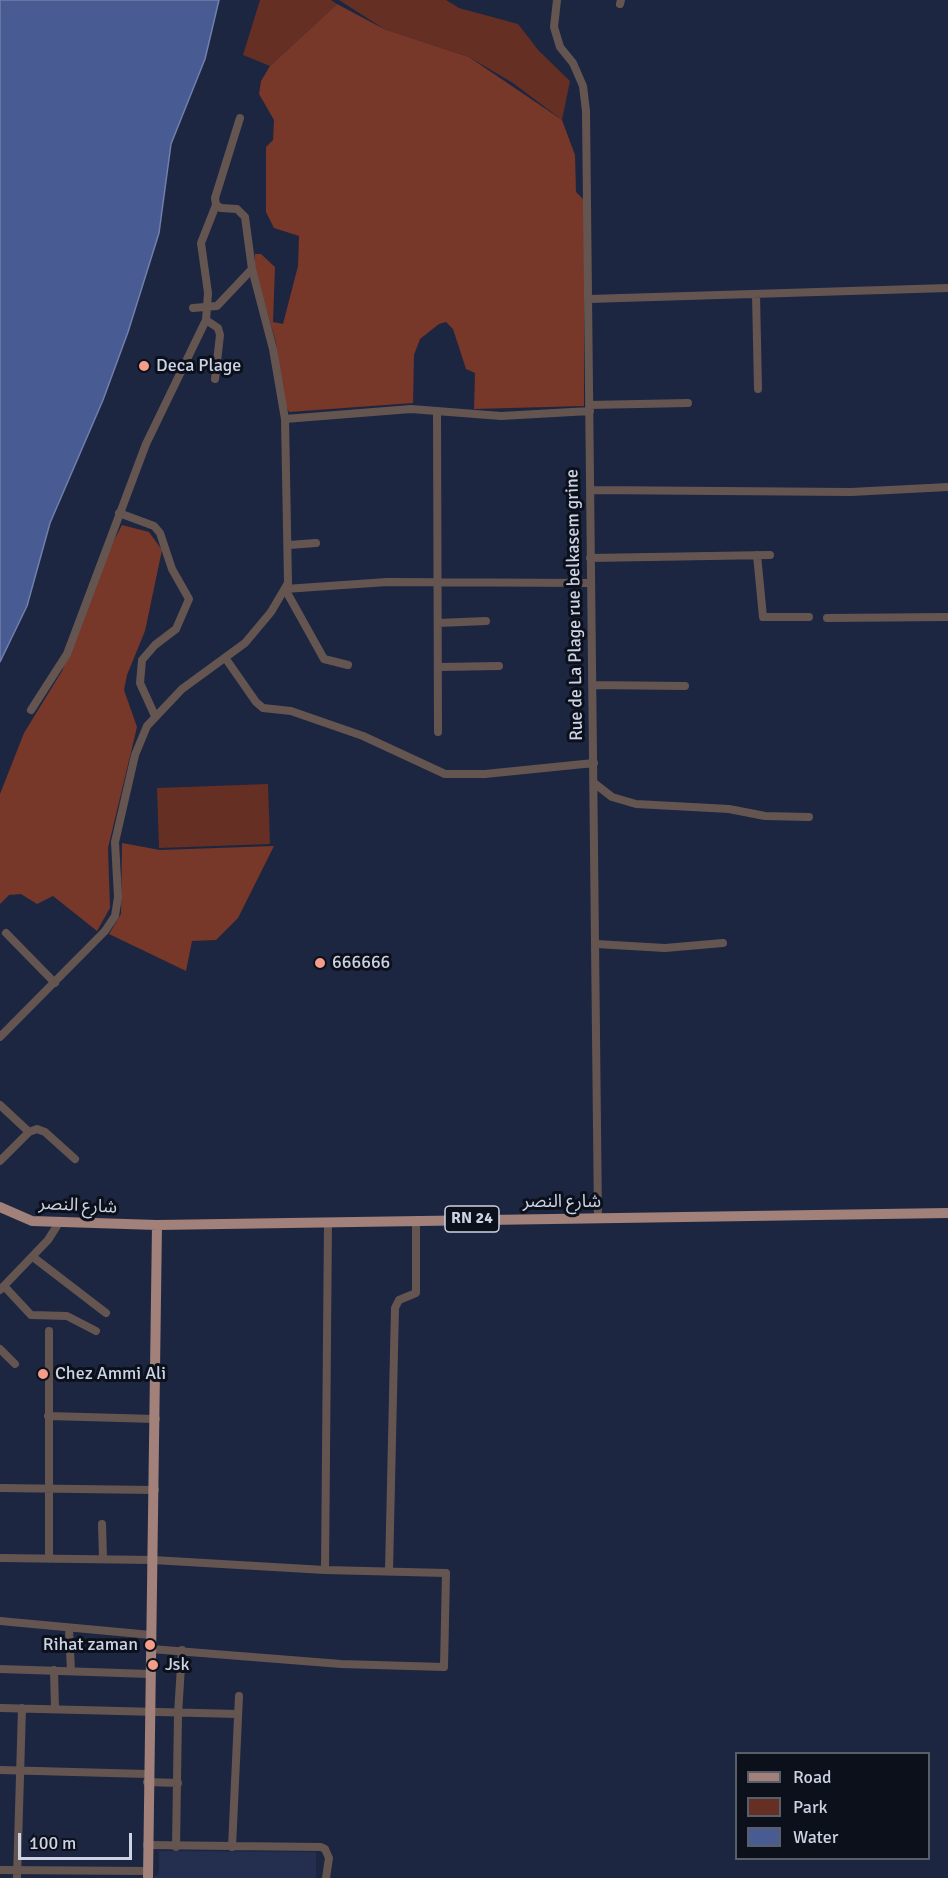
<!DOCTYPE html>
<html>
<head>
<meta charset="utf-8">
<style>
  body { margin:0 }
  #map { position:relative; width:948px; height:1878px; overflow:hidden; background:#1d2640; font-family:Signika,sans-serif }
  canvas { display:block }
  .legend { position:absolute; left:735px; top:1752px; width:195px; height:108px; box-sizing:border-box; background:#0c101b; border:2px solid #595e6b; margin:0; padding:8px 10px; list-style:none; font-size:18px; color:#ccd3e4 }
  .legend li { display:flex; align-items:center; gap:12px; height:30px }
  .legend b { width:30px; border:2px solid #595e6b }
  .scale { position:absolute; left:18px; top:1833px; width:114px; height:27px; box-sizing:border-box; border:3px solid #ccd3e4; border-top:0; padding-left:8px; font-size:18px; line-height:21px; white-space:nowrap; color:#ccd3e4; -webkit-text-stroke:4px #0c101b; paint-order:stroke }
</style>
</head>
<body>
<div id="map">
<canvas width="948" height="1878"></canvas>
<ul class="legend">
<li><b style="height:8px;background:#a18179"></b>Road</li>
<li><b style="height:16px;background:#652f23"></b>Park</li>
<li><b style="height:16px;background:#485b93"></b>Water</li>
</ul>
<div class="scale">100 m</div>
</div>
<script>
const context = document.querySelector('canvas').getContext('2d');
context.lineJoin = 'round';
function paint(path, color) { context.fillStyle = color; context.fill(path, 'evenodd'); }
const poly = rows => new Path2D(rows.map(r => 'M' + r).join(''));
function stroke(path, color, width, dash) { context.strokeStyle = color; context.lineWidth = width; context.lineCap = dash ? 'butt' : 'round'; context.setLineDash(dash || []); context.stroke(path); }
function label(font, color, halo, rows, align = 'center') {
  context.font = font + ' Signika,"Noto Sans Arabic",sans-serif'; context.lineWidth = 6; context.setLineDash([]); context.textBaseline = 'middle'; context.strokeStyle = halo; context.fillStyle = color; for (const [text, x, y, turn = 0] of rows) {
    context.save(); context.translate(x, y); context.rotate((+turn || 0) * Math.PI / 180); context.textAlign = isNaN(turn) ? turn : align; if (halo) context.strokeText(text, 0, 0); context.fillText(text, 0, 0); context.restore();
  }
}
const built = poly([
  [159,1851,316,1852,316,1878,154,1878,154,1876,159,1875]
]);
const green = poly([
  [260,0,331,0,337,4,270,66,243,55],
  [339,0,446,0,459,8,518,24,539,51,570,81,562,120,513,83,469,57,384,29],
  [268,784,270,844,159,848,157,788]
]);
const forest = poly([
  [337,4,384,29,469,57,562,120,575,155,576,192,584,200,584,406,474,409,475,373,466,369,453,329,446,322,439,324,420,339,414,355,413,403,289,412,284,402,276,343,255,268,255,254,261,254,275,267,273,322,283,324,298,266,299,236,274,228,266,212,266,147,273,140,274,120,259,94,261,81,270,66],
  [122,525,149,532,162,550,145,631,127,675,124,690,137,727,108,848,110,908,97,931,53,896,37,904,21,894,9,895,0,904,0,794,24,733,62,671,110,548],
  [122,843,160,850,274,846,238,918,216,940,192,941,186,971,109,934,121,914]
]);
const water = poly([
  [0,0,219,0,205,59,171,144,159,233,128,332,103,400,50,523,27,606,0,662,0,0]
]);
const minor = poly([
  [557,0,554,27,560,47,573,63,583,86,586,111,598,1218],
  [620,4,621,0],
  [240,118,215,198,216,205,221,208,237,209,245,217,252,269,273,349,285,419],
  [756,294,758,389],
  [589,299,948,288],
  [193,308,217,306,252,269],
  [206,320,218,328,220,335,215,379],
  [589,405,688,403],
  [437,411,438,732],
  [590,490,851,492,948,487],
  [119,513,154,526,160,533,172,569,189,599,176,629,155,645,142,660,140,683,155,716],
  [289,545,316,543],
  [757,555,763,617,809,617],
  [590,558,770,555],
  [827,618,948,617],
  [438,623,486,621],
  [226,659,256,702,263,708,291,711,363,736,445,774,485,774,594,763],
  [348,665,324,659,285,589,387,582,590,583],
  [438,667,499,666],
  [592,685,685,686],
  [31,710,67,654,146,444,206,320,208,293,201,243,216,205],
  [594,783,612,797,636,804,729,809,765,816,809,817],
  [6,933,55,983],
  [596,944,665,948,723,943],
  [0,1037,105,931,115,916,118,897,115,842,135,755,147,726,182,689,245,643,271,612,288,583,285,419,411,409,501,416,590,411],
  [0,1105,29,1132,0,1161],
  [29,1132,37,1129,45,1132,75,1159],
  [33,1257,106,1313],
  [4,1286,31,1315,67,1316,96,1331],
  [0,1290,48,1240,60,1221],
  [0,1349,15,1364],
  [48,1416,156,1419],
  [0,1488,155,1490],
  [102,1524,103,1559],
  [0,1558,153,1560,325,1570,446,1573,444,1667,341,1664,151,1649],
  [49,1559,49,1331],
  [325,1570,328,1222],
  [389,1571,395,1308,399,1300,416,1293,416,1220],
  [0,1621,151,1635],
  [69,1629,71,1671],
  [0,1669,150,1674],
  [54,1670,55,1709],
  [0,1708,238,1714],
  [0,1770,147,1774],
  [147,1782,178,1783],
  [147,1845,321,1847,325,1849,329,1858,326,1878],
  [176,1847,178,1714,182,1650],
  [232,1847,239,1696],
  [0,1870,148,1871],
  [17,1878,22,1708]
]);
const major = poly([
  [0,1207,32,1221,157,1225,948,1213],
  [148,1878,157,1225]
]);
const markers = [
  [144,366,6,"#f49e8a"],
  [320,963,6,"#f49e8a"],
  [43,1374,6,"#f49e8a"],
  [150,1645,6,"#f49e8a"],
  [153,1665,6,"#f49e8a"]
];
const shields = [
  [472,1219,54]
];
const shieldNames = [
  ["RN 24",472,1219]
];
const poiNames = [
  ["Deca Plage",156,366],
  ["666666",332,963],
  ["Chez Ammi Ali",55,1374],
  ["Rihat zaman",138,1645,"right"],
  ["Jsk",165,1665]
];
const streetNames = [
  ["Rue de La Plage rue belkasem grine",575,605,-91],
  ["شارع النصر",562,1202],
  ["شارع النصر",78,1206,3]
];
paint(built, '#242f4f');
paint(green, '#652f23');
paint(forest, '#773729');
paint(water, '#485b93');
stroke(water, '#707fab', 1.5);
stroke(minor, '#655551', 8);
stroke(major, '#a18179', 10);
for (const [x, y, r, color] of markers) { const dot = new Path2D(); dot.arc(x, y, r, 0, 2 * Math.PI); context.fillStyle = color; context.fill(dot); stroke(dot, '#0c101b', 2); }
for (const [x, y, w] of shields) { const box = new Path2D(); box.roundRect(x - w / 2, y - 13, w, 26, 4.5); context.fillStyle = '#0c101b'; context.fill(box); stroke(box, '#ccd3e4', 1.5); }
label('bold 16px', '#ccd3e4', null, shieldNames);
label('18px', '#ccd3e4', '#0c101b', poiNames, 'left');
label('18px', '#ccd3e4', '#0c101b', streetNames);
</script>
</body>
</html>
